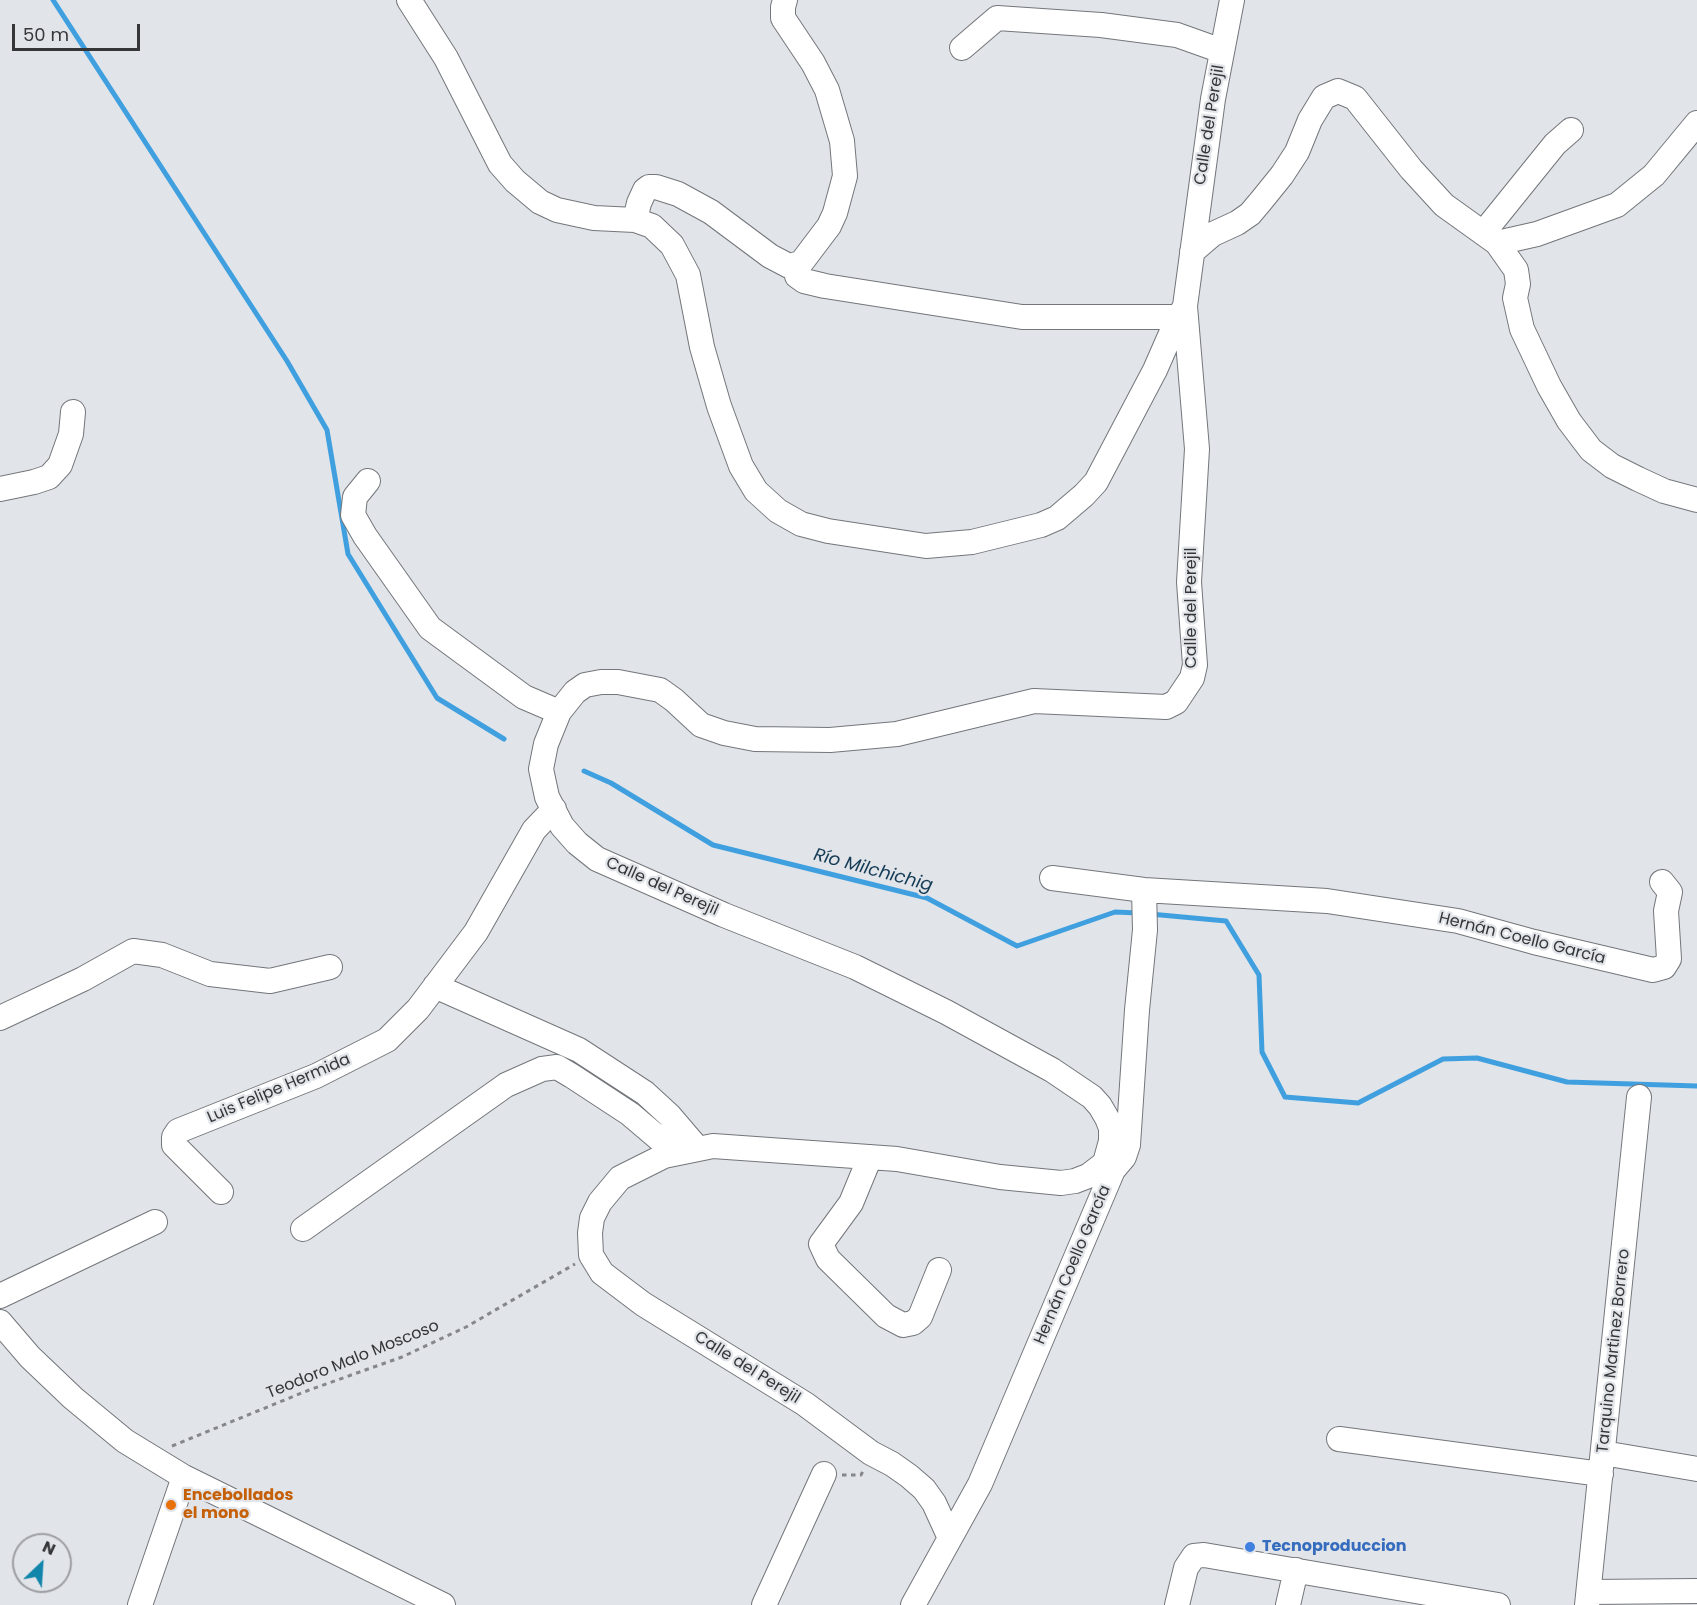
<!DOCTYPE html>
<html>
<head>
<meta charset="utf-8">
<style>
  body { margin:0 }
  #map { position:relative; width:1697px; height:1605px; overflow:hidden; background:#e1e4e9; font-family:Poppins,sans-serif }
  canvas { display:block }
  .north { position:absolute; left:12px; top:1533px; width:60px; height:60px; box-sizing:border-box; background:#e1e4e9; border:2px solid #9c9ea2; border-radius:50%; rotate:25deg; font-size:16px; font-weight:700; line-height:24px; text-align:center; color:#353638 }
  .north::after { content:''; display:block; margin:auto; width:21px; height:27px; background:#1285ab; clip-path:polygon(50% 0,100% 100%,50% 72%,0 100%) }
  .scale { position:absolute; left:12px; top:24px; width:128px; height:27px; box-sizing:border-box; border:3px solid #353638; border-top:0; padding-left:8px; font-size:18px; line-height:21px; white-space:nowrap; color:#353638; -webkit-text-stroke:4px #e1e4e9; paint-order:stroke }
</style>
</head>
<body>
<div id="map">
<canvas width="1697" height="1605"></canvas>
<div class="north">N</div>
<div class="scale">50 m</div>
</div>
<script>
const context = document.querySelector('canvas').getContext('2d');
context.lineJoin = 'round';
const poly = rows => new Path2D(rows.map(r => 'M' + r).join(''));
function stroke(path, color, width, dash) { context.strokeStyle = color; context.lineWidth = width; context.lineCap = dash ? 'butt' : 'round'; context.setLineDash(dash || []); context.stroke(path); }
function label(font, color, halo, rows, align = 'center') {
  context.font = font + ' Poppins,sans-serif'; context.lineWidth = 4.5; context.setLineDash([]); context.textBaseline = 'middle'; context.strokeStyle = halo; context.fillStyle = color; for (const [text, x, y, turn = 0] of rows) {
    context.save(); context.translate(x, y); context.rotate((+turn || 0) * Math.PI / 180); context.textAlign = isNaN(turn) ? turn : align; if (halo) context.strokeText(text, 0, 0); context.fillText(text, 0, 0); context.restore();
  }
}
const stream = poly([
  [53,0,287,361,327,430,348,554,437,698,504,739],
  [584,771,611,783,713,845,927,898,1017,946,1115,912,1138,913],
  [1150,914,1226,921,1259,975,1262,1052,1285,1097,1358,1103,1443,1059,1477,1058,1567,1082,1697,1086]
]);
const path = poly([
  [172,1446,309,1390,402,1357,466,1327,575,1264],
  [842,1475,861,1475,863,1471]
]);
const minor = poly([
  [409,0,446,58,500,164,515,181,540,202,557,210,594,218,635,220,652,226,672,245,688,275,702,347,719,406,741,466,756,491,778,511,801,524,828,531,926,546,972,542,1041,525,1057,518,1084,495,1096,482,1155,370,1173,329,1185,306],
  [962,48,997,18,1101,25,1177,35,1222,51],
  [635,220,639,203,645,190,649,187,656,187,678,194,711,212,770,256,789,266,801,263,829,226,835,213,845,176,842,141,827,90,813,63,783,18,783,7,785,0],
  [1484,232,1555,144,1571,130],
  [1497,243,1537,234,1617,205,1654,175,1697,123],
  [1192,252,1213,234,1237,223,1250,214,1261,201,1282,175,1297,152,1310,120,1324,97,1338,91,1355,98,1411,169,1444,205,1497,243,1516,270,1518,284,1515,298,1522,329,1549,386,1569,421,1591,450,1612,466,1638,479,1664,491,1697,500],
  [795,266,797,276,804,281,825,286,1022,317,1179,317],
  [368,481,355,497,353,515,365,536,430,628,524,697,559,712],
  [0,489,34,482,49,477,60,465,71,434,73,412],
  [1052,878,1144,890,1327,901,1458,921,1534,942,1653,970,1664,967,1669,959,1666,911,1670,892,1662,882],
  [435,986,579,1050,645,1093,669,1115,698,1149],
  [0,1018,83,979,133,951,162,955,210,974,270,981,330,967],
  [870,1157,851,1203,821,1244,828,1259,886,1316,903,1325,913,1323,920,1317,939,1270],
  [221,1192,174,1145,174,1137,178,1131,316,1076,387,1040,418,1009,476,932,534,830,554,809],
  [303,1229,506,1085,542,1069,557,1067,572,1076,630,1114,676,1153],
  [0,1296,155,1222],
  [0,1322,30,1357,73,1398,125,1441,184,1477,443,1605],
  [1339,1439,1601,1474],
  [1603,1453,1697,1469],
  [950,1538,934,1503,924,1489,909,1476,892,1464,871,1453,805,1404,643,1304,602,1273,591,1255,590,1233,592,1218,600,1202,620,1178,664,1156,713,1146,897,1159,1000,1177,1061,1183,1075,1181,1088,1176,1105,1163,1111,1141,1111,1128,1107,1118,1100,1106,1092,1097,1052,1070,946,1012,855,967,724,915,597,859,577,843,562,826,547,797,541,769,546,744,559,712,575,692,585,685,601,682,618,682,660,690,674,700,701,725,724,733,755,739,830,740,897,734,1034,701,1166,707,1176,702,1192,678,1195,665,1189,582,1197,449,1185,306,1213,99,1232,0],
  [1589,1592,1697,1591],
  [140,1605,184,1477],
  [764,1605,824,1474],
  [913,1605,980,1484,1113,1170,1124,1157,1128,1145,1137,1010,1145,930,1144,890],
  [1177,1605,1186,1568,1194,1556,1204,1555,1498,1605],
  [1288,1605,1296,1570],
  [1587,1605,1639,1097]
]);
const markers = [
  [171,1505,6,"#e8710a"],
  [1250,1547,6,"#3f7fe0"]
];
const streetNames = [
  ["Calle del Perejil",1210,125,-81],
  ["Calle del Perejil",1192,608,-90],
  ["Calle del Perejil",662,887,24],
  ["Hernán Coello García",1522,939,14],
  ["Luis Felipe Hermida",279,1089,-23],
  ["Hernán Coello García",1073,1265,-67],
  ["Tarquino Martinez Borrero",1614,1351,-84],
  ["Teodoro Malo Moscoso",353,1360,-22],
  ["Calle del Perejil",747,1368,32]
];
const foodNames = [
  ["Encebollados",183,1496],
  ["el mono",183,1514]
];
const shopNames = [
  ["Tecnoproduccion",1262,1547]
];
const waterNames = [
  ["Río Milchichig",873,871,15]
];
stroke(stream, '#40a0df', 5);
stroke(minor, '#73767a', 26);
stroke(path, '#85878a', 3, [4.5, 4.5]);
stroke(minor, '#fff', 24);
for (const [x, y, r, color] of markers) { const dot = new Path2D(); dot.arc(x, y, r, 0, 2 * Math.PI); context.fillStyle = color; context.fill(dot); stroke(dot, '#e1e4e9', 2); }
label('16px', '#353638', '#e1e4e9', streetNames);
label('bold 16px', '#c56008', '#e1e4e9', foodNames, 'left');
label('bold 16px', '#366cbe', '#e1e4e9', shopNames, 'left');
label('italic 18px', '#153c56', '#e1e4e9', waterNames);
</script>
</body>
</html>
